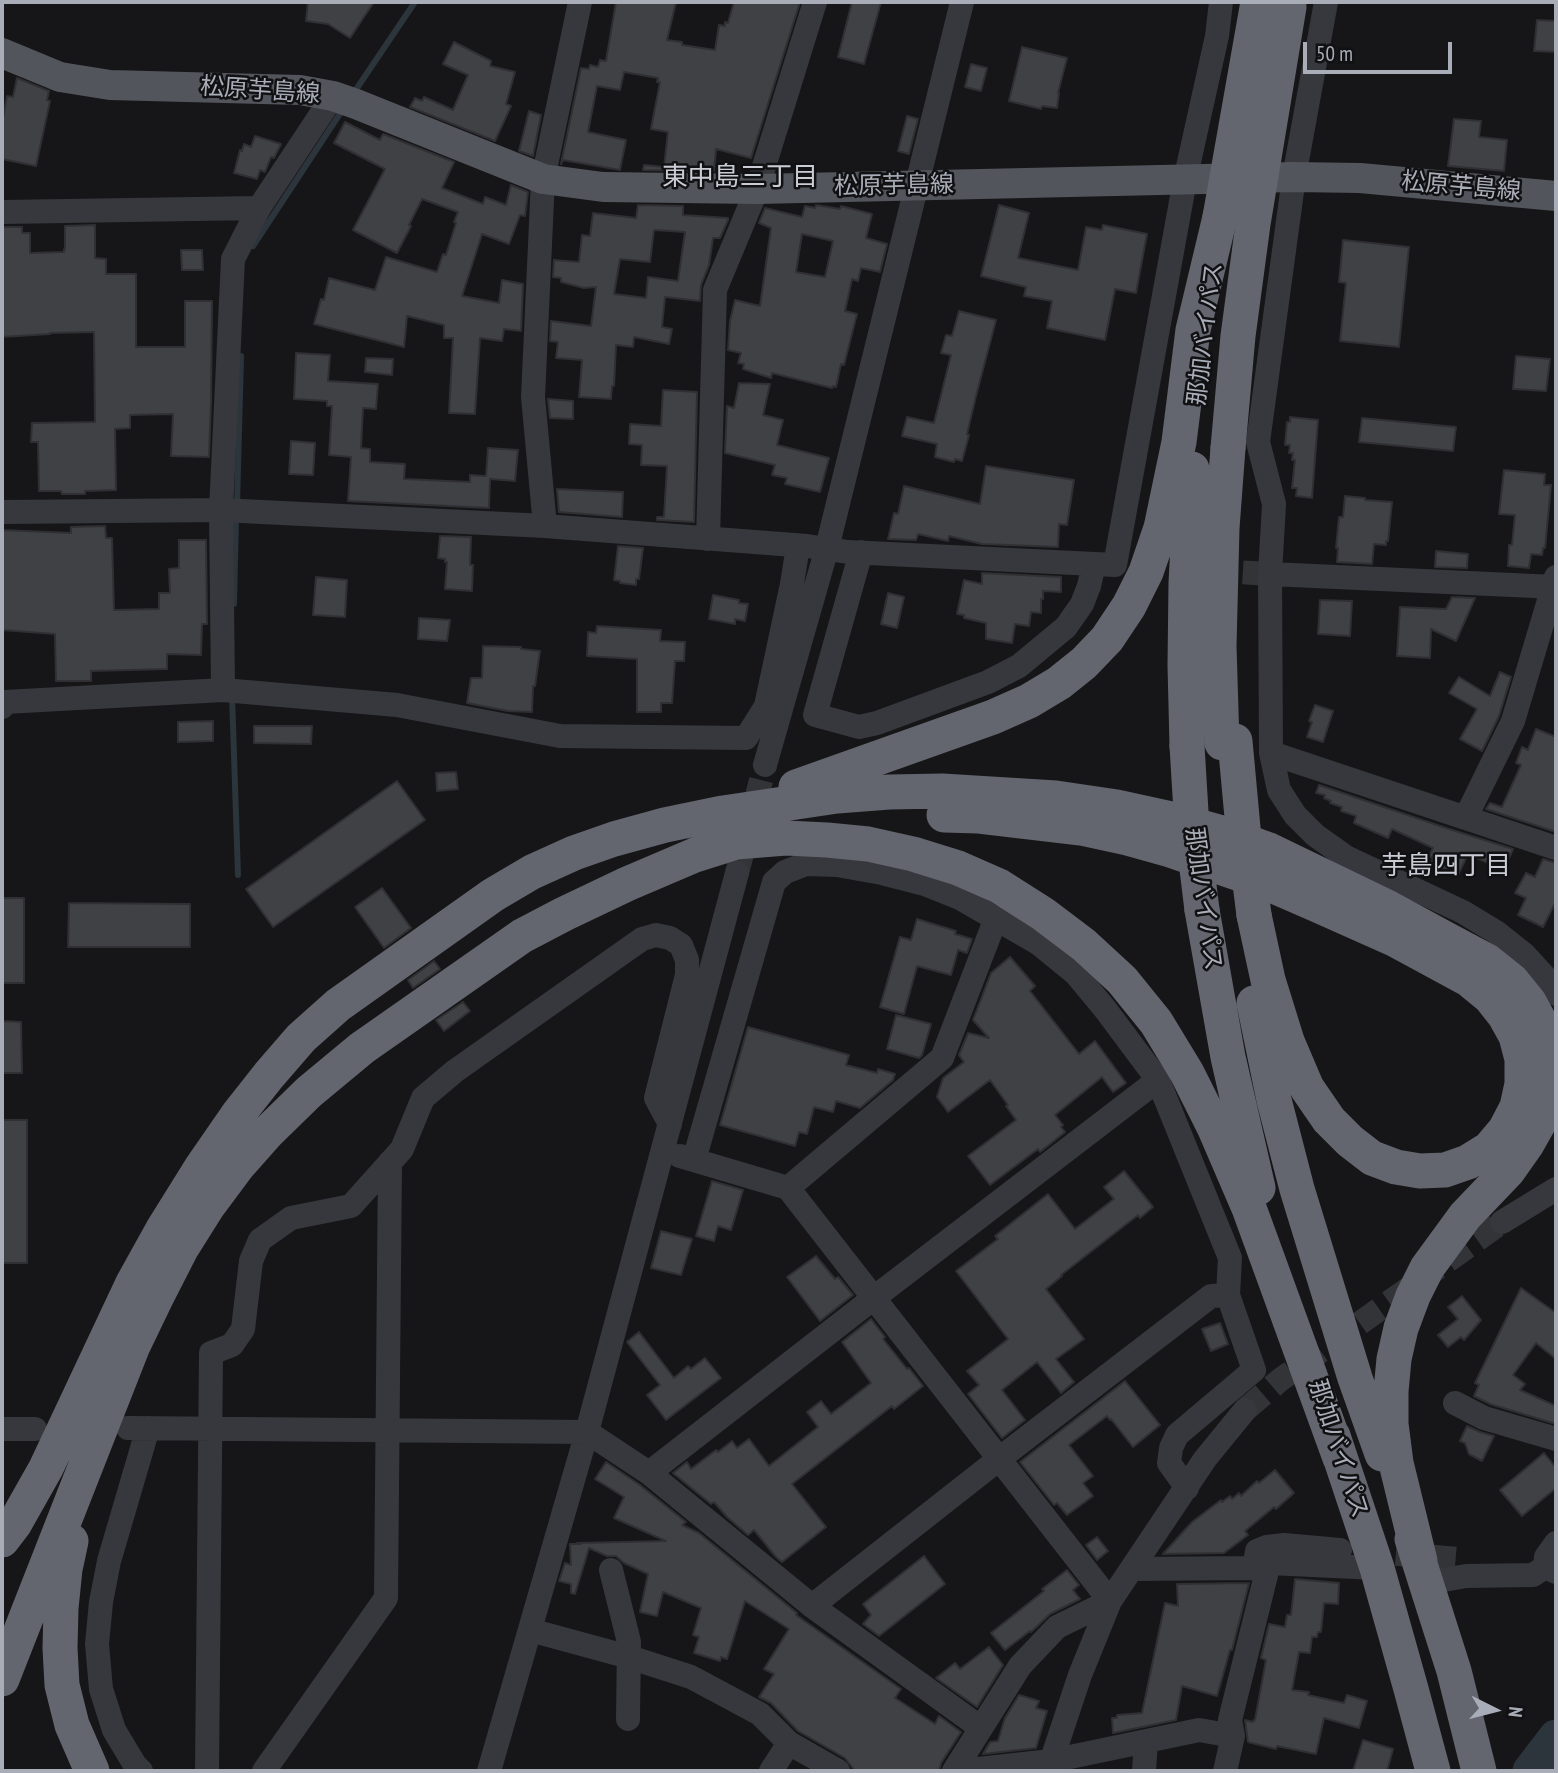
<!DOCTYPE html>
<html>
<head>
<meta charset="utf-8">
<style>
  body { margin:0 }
  #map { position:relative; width:1558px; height:1773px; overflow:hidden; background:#161618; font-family:"PT Sans Narrow",sans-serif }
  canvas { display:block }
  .frame { position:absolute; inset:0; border:4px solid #a8adb8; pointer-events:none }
  .north { position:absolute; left:1460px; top:1675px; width:70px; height:70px; -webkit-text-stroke:5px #111113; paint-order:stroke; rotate:96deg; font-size:19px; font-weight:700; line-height:28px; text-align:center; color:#a8adb8 }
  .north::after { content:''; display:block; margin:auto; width:24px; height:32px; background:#a8adb8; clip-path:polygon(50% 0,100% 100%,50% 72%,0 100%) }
  .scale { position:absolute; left:1303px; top:42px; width:149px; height:32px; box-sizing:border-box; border:4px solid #a8adb8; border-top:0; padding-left:9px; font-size:21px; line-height:24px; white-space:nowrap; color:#a8adb8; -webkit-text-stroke:5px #111113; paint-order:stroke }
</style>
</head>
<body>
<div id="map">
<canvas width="1558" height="1773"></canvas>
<div class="frame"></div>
<div class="north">N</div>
<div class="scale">50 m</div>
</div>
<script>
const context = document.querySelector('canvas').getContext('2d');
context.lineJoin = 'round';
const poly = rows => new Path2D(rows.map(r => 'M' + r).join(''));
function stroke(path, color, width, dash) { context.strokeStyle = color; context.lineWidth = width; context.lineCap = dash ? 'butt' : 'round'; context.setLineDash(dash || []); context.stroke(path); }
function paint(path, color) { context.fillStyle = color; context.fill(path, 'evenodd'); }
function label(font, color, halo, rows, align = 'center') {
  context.font = font + ' "PT Sans Narrow","Noto Sans JP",sans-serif'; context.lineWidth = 5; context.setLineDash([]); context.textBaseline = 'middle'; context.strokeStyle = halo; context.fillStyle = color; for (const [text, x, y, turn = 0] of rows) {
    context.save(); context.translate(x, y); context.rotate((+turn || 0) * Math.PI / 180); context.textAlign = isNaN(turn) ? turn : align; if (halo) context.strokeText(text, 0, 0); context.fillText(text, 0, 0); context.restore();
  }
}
const stream = poly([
  [353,94,415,2],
  [253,246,343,109],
  [237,506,241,356],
  [234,604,236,517],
  [232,695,238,875]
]);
const river = poly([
  [1530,1771,1556,1737]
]);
const building = poly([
  [308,2,374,2,350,38,328,24,306,21,308,2],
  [616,2,676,2,667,40,682,42,682,45,715,50,719,25,725,26,725,22,728,23,734,2,800,2,751,158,716,149,714,171,643,170,644,165,664,167,668,132,651,129,660,82,657,82,658,78,624,72,620,90,597,86,588,132,626,140,620,170,563,160,561,164,581,68,589,69,590,65,598,67,600,60,606,61,616,2],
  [852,2,881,2,864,64,838,57,852,2],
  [1537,20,1556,21,1556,52,1534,51,1537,20],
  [454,42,491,61,490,66,515,72,506,104,511,106,495,141,410,107,415,98,422,101,424,97,453,110,468,75,443,64,454,42],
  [1022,47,1067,58,1058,93,1059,93,1057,108,1042,106,1041,109,1009,101,1022,47],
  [971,64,987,68,981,91,965,87,971,64],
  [17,78,49,91,47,100,50,101,36,166,2,159,2,123,7,96,13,97,17,78],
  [529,111,541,115,533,156,519,151,529,111],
  [907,116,918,119,909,154,898,151,907,116],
  [1454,119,1481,121,1479,137,1507,140,1504,171,1448,166,1454,119],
  [345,122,380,140,383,134,454,162,442,188,483,204,485,197,506,205,511,185,528,192,525,216,520,215,509,244,482,234,462,296,499,303,502,280,523,284,521,331,504,329,502,341,480,338,475,414,449,413,453,338,444,338,444,325,407,316,404,347,314,324,321,299,324,300,329,278,375,290,386,257,437,272,443,254,446,255,456,223,454,222,458,212,422,199,409,225,411,226,397,253,353,230,385,169,334,143,345,122],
  [255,136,281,144,274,158,271,157,265,172,260,170,257,179,234,173,240,150,242,151,244,144,251,147,255,136],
  [638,205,683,206,683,215,728,218,728,220,720,238,713,238,709,265,701,285,700,301,665,297,662,327,672,329,669,344,634,337,633,347,616,345,614,386,612,386,611,399,579,397,582,360,556,358,558,342,550,341,551,321,591,326,596,287,584,288,561,282,561,278,553,277,554,260,579,262,582,235,590,236,593,213,636,218,638,205],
  [654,230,685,232,678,281,648,277,646,298,614,294,620,259,650,262,654,230],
  [816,205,840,209,841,206,872,214,866,238,887,244,880,272,861,268,858,281,852,279,845,311,857,314,844,365,841,364,836,387,833,386,832,388,772,373,771,378,743,369,744,364,738,363,741,353,728,350,730,321,735,300,760,306,771,228,759,223,765,208,802,217,805,206,815,208,816,205],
  [802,234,833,241,825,277,796,272,802,234],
  [999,205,1029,213,1018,258,1078,270,1086,227,1102,230,1103,225,1147,234,1136,293,1115,289,1105,340,1047,328,1052,301,1024,296,1026,287,981,276,999,205],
  [95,225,95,258,106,259,106,274,136,274,136,347,185,347,185,301,212,301,211,401,209,457,171,456,173,414,130,415,130,428,115,429,116,490,85,491,85,494,62,494,61,491,39,491,38,442,31,442,32,423,95,422,94,332,50,333,50,334,2,337,2,227,22,227,22,233,30,233,30,253,64,252,64,249,65,249,65,226,95,225],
  [1343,240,1409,247,1399,347,1340,341,1346,283,1339,282,1343,240],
  [181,250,202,250,203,270,182,270,181,250],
  [959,311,996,320,976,396,967,434,969,435,962,461,955,459,954,462,935,457,937,444,902,436,907,417,934,423,951,355,941,353,946,335,952,336,959,311],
  [296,353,330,355,328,381,378,384,376,409,363,408,361,448,370,449,370,462,405,464,404,479,470,482,470,475,486,476,488,448,518,450,515,481,490,479,489,508,348,501,351,457,329,455,332,406,327,406,327,401,294,399,296,353],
  [1516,356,1550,359,1546,391,1513,389,1516,356],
  [366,358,393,359,392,375,365,372,366,358],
  [739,383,770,384,763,415,783,420,777,445,829,458,820,492,785,484,787,478,772,475,775,465,725,453,727,406,734,408,739,383],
  [663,390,697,392,694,522,657,520,657,517,664,517,667,466,641,465,642,445,629,444,630,424,661,426,663,390],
  [548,399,573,401,573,419,550,418,548,399],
  [1290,417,1318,420,1312,498,1296,496,1297,488,1292,488,1295,460,1292,460,1293,453,1289,453,1290,445,1285,445,1287,422,1290,422,1290,417],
  [1362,418,1456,427,1453,451,1359,442,1362,418],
  [291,441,315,443,313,475,289,474,291,441],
  [986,466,1074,480,1067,525,1059,524,1058,547,982,544,949,536,948,541,918,534,916,540,888,539,894,513,898,514,904,486,980,504,986,466],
  [1504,470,1545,474,1544,485,1551,485,1545,548,1543,548,1542,555,1531,554,1529,568,1508,566,1509,545,1512,545,1515,515,1499,514,1504,470],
  [557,489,623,492,622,517,559,512,557,489],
  [1345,496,1365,498,1365,500,1392,502,1388,541,1386,541,1386,545,1374,544,1372,564,1337,562,1338,548,1336,548,1339,517,1343,517,1345,496],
  [105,526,106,538,112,538,114,610,159,609,159,593,170,593,169,569,179,568,179,540,206,540,207,624,202,624,201,655,167,654,167,669,91,671,91,681,56,681,55,634,2,630,2,530,71,533,71,527,105,526],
  [440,536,471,537,470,565,473,565,472,591,445,589,447,562,445,562,445,559,438,558,440,536],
  [618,546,643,548,639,579,636,579,636,585,620,583,620,581,614,580,618,546],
  [1436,551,1468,554,1467,568,1435,567,1436,551],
  [982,573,1061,577,1061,592,1043,591,1043,599,1041,599,1041,613,1031,612,1029,626,1015,624,1012,643,986,639,986,623,964,618,964,615,957,614,964,580,982,584,982,573],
  [316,577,347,580,345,617,313,615,316,577],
  [888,593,904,597,897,628,881,624,888,593],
  [713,595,739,600,739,603,748,604,745,621,735,619,735,624,709,619,713,595],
  [1452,597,1475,598,1456,641,1431,629,1430,658,1397,656,1400,607,1446,609,1452,597],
  [1320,600,1352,601,1350,636,1318,634,1320,600],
  [419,618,450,620,447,641,418,639,419,618],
  [597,626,661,630,660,641,685,642,684,661,675,661,672,703,661,703,661,712,637,712,637,659,587,656,588,632,596,633,597,626],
  [483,646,521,647,521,649,540,651,535,686,533,686,532,712,508,711,467,703,471,678,482,678,483,646],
  [1500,672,1511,677,1499,716,1482,751,1460,739,1477,709,1449,693,1459,677,1490,696,1500,672],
  [1315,705,1333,711,1323,742,1307,737,1312,722,1309,721,1315,705],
  [213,721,213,741,178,742,178,722,213,721],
  [254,726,312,726,311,744,254,743,254,726],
  [1536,729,1556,737,1556,832,1486,809,1490,803,1502,807,1521,765,1516,763,1522,747,1528,750,1536,729],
  [456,772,458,789,437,791,436,773,456,772],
  [397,781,425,820,273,927,246,889,397,781],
  [1319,785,1449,829,1513,849,1504,870,1468,854,1458,875,1431,863,1433,858,1429,856,1433,848,1392,829,1388,838,1354,823,1356,816,1341,811,1342,807,1330,803,1331,801,1324,798,1325,795,1316,793,1319,785],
  [1543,859,1556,863,1556,901,1543,927,1518,915,1526,898,1515,893,1526,873,1535,877,1543,859],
  [382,888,411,928,384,948,355,907,382,888],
  [2,898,24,898,24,983,2,983,2,898],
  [69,903,190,904,190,947,68,947,69,903],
  [917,919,956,931,955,934,972,939,967,953,958,950,951,975,917,966,904,1014,880,1007,900,937,911,940,917,919],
  [1010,957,1035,986,1030,991,1079,1054,1095,1041,1126,1083,1113,1092,1102,1077,1055,1115,1063,1125,1061,1127,1065,1132,1040,1152,1038,1149,990,1185,968,1156,1016,1120,1006,1106,1008,1105,990,1080,948,1112,937,1097,943,1078,964,1062,959,1055,968,1033,989,1038,973,1020,991,973,1010,957],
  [434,961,440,969,413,988,408,980,434,961],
  [463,1002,470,1011,444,1031,436,1020,463,1002],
  [896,1015,931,1024,922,1055,919,1058,887,1049,896,1015],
  [2,1021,21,1022,22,1073,2,1073,2,1021],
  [748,1027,849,1055,846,1065,877,1073,878,1069,895,1074,893,1080,860,1108,836,1101,833,1112,814,1107,807,1134,799,1132,795,1146,720,1125,748,1027],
  [2,1120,27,1120,27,1263,2,1263,2,1120],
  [1124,1171,1153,1207,1140,1218,1138,1215,1061,1275,1062,1276,1046,1289,1084,1339,1056,1359,1074,1382,1061,1393,1037,1362,1002,1390,1025,1420,1002,1438,968,1394,979,1385,967,1371,1008,1339,956,1271,998,1239,995,1236,1048,1194,1075,1229,1114,1199,1104,1187,1124,1171],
  [712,1181,743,1190,731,1230,718,1226,714,1241,696,1236,712,1181],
  [661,1231,692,1239,681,1275,651,1268,661,1231],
  [816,1256,835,1279,838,1277,853,1295,820,1321,787,1277,816,1256],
  [1521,1288,1556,1313,1556,1359,1536,1343,1513,1375,1525,1384,1520,1390,1556,1406,1556,1424,1490,1404,1474,1396,1479,1385,1475,1383,1521,1288],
  [1462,1296,1481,1320,1464,1340,1461,1337,1448,1347,1438,1335,1458,1319,1448,1307,1462,1296],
  [871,1319,885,1337,883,1339,907,1369,909,1368,923,1386,894,1409,892,1406,792,1484,826,1527,782,1562,776,1557,754,1530,748,1535,727,1517,714,1502,711,1504,673,1473,687,1462,691,1469,716,1450,718,1452,732,1441,737,1448,749,1439,769,1466,818,1427,807,1412,821,1401,831,1414,871,1383,842,1342,871,1319],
  [1220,1323,1228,1344,1211,1351,1202,1329,1220,1323],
  [639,1332,674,1378,688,1366,691,1369,705,1358,721,1378,666,1420,647,1395,660,1385,627,1342,639,1332],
  [1125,1381,1160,1425,1133,1447,1111,1419,1110,1420,1107,1416,1069,1445,1093,1476,1083,1483,1093,1496,1067,1515,1057,1503,1054,1505,1020,1462,1125,1381],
  [1467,1426,1480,1432,1494,1436,1482,1461,1469,1454,1465,1443,1460,1441,1467,1426],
  [1544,1453,1556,1468,1556,1488,1522,1516,1500,1490,1544,1453],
  [606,1462,640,1485,686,1522,682,1525,699,1533,797,1613,796,1615,901,1689,895,1698,935,1724,939,1716,961,1732,941,1763,939,1771,855,1771,845,1758,798,1731,771,1703,759,1697,774,1674,764,1669,789,1629,745,1601,727,1659,721,1657,720,1661,694,1653,699,1637,693,1635,701,1608,663,1592,657,1616,640,1612,648,1574,624,1563,616,1556,607,1556,589,1548,575,1594,571,1593,571,1584,559,1581,565,1563,571,1565,570,1544,581,1544,577,1543,666,1541,614,1518,624,1497,595,1479,606,1462],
  [1275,1470,1294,1493,1276,1509,1274,1507,1245,1531,1248,1535,1224,1553,1163,1554,1192,1522,1221,1500,1222,1502,1230,1496,1232,1499,1239,1493,1241,1496,1257,1481,1259,1483,1275,1470],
  [1097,1537,1108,1551,1097,1560,1086,1545,1097,1537],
  [924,1556,945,1584,879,1636,863,1624,871,1615,863,1604,924,1556],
  [1067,1570,1079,1585,1073,1590,1080,1599,1050,1614,1031,1632,1030,1631,1005,1650,991,1633,1044,1591,1042,1589,1067,1570],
  [1295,1579,1339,1583,1338,1604,1324,1603,1321,1632,1318,1632,1317,1637,1312,1637,1310,1653,1299,1652,1292,1690,1309,1692,1308,1695,1344,1703,1347,1695,1367,1701,1359,1728,1324,1718,1316,1754,1277,1746,1276,1749,1248,1742,1245,1720,1253,1722,1254,1720,1255,1720,1266,1660,1261,1658,1269,1624,1285,1627,1287,1615,1291,1615,1295,1579],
  [1249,1583,1232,1650,1230,1650,1217,1696,1182,1686,1176,1720,1113,1733,1112,1718,1117,1718,1117,1715,1142,1713,1165,1603,1178,1606,1177,1584,1249,1583],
  [989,1647,1003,1665,977,1707,936,1678,955,1663,960,1669,989,1647],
  [1019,1695,1039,1701,1036,1708,1047,1711,1036,1748,983,1754,990,1742,998,1741,1005,1718,1019,1695],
  [1363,1740,1393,1749,1387,1771,1353,1771,1363,1740]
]);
const minorTunnel = poly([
  [1135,566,1270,574],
  [737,873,765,765],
  [1245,1410,1280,1380,1502,1222],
  [1360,1551,1460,1559]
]);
const minor = poly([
  [1326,2,1294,177,1258,442,1274,504,1270,574,1271,753,1279,790,1295,815,1315,835,1346,857,1463,912,1496,932,1525,955,1546,978,1556,994],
  [2,212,259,208],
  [2,512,221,510,545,526,807,546,848,552,1115,565,1185,180,1217,36,1221,2],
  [545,526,533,397,543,179,580,2],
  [708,539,715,290,757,189,815,2],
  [861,552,815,715,859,727,877,723,988,682,1019,666,1066,627,1082,604,1089,586,1094,564],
  [1270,574,1556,587],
  [223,690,221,510,233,259,259,208,333,96],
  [2,707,5,702,223,690,397,705,560,736,746,738,766,706,792,584,798,546],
  [1271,753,1556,848],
  [765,765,827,548,962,2],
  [1466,817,1513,721,1556,577],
  [680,1156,788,1188,1110,1601],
  [694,1160,774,882,785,872,806,864,837,865,882,873,925,884,960,898,1038,943,1076,974,1105,1009,1158,1080,1230,1258,1228,1295,1254,1370,1177,1435,1171,1448,1169,1463,1187,1488],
  [788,1188,942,1058,996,918],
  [1502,1222,1556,1189],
  [1455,1403,1484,1418,1556,1439],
  [128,1428,587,1432,649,1473],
  [2,1429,35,1429],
  [1556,1543,1546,1557,1545,1567,1556,1572],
  [1254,1568,1257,1551,1267,1547,1284,1545,1340,1550],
  [1132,1569,1254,1568,1269,1563,1377,1568],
  [611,1570,629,1642,628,1719],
  [1427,1583,1466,1576,1533,1575,1545,1567],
  [812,1606,999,1459,1211,1296,1228,1295],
  [530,1630,629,1657,691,1677,760,1714,789,1743,838,1771],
  [981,1728,812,1606,649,1473,875,1297,1158,1080],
  [141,1771,135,1765,114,1730,101,1689,97,1644,101,1602,109,1561,148,1428],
  [207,1771,211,1353,232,1345,243,1329,251,1261,260,1240,291,1218,351,1206,402,1149,423,1098,455,1071,642,939,656,935,670,938,681,945,687,960,687,975,656,1098,670,1124],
  [264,1771,386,1598,390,1162],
  [489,1771,587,1432,737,873],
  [771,1771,789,1743],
  [954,1771,1020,1666,1057,1627,1110,1601],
  [960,1771,1051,1761,1199,1730,1233,1736],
  [1048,1771,1080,1675,1110,1601,1205,1459,1245,1410],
  [1144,1771,1146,1741],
  [1225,1771,1233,1736,1230,1720,1269,1563]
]);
const major = poly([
  [2,53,60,77,110,85,300,90,333,96,356,104,543,179,603,187,757,189,1294,177,1360,178,1556,196]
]);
const highway = poly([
  [1222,743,1219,646,1222,528,1228,448],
  [1187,746,1185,665,1186,583,1192,469],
  [796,787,993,717,1029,701,1059,683,1084,663,1107,639,1129,606,1146,572,1161,528,1179,442,1193,330,1220,217],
  [944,815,979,816,1081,828,1127,838,1170,850,1269,884,1315,904,1396,940,1468,979,1490,997,1505,1016,1516,1036,1522,1059,1522,1084,1517,1107,1505,1130,1489,1149,1468,1162,1445,1170,1420,1171,1396,1167,1372,1158,1350,1141,1329,1120,1307,1088,1287,1041,1268,980,1254,915],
  [1202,910,1228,1057,1258,1188],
  [1254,1003,1274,1100,1297,1189,1355,1378,1382,1454],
  [1333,1436,1377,1568,1411,1689,1433,1771],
  [1412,1539,1454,1671,1479,1771],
  [2,1540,15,1523,46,1468,133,1283,163,1229,201,1168,239,1113,269,1075,301,1038,338,1005,493,895,532,872,574,853,614,839,665,825,723,813,837,796,889,792,942,791,1056,798,1117,807,1172,819,1219,832,1269,850,1389,908,1446,939,1487,961,1512,981,1529,1002,1541,1024,1549,1048,1550,1072,1547,1096,1540,1121,1527,1144,1508,1171,1465,1216,1427,1268,1413,1296,1401,1328,1394,1359,1391,1391,1391,1424,1396,1463,1420,1561],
  [71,1541,65,1569,61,1608,60,1648,62,1685,72,1725,92,1771],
  [2,1679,132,1348,157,1296,181,1249,208,1206,237,1167,268,1132,309,1092,362,1048,522,936,564,914,627,884,695,855,736,842,786,838,827,840,868,844,913,854,958,868,999,886,1043,914,1084,945,1122,980,1156,1022,1187,1073,1215,1129,1249,1208,1340,1458]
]);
const highwayBridge = poly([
  [1220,217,1258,2],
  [1228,448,1238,336,1253,224,1289,7],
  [1235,741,1243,828,1254,915],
  [1187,746,1192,828,1202,910]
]);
const streetNames = [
  ["松原芋島線",260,91,4],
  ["松原芋島線",894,186,-1],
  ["松原芋島線",1461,187,5],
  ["那加バイパス",1206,334,-83],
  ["那加バイパス",1203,899,82],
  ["那加バイパス",1338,1449,72]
];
const neighbourhoodNames = [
  ["東中島三丁目",740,178],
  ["芋島四丁目",1446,867]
];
stroke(stream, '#2c353c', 6);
stroke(river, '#2c353c', 35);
paint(building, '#404145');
stroke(building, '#303034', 2);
stroke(minorTunnel, '#333438', 24, [24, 12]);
stroke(minor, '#37383d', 24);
stroke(major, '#53555c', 30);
stroke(highway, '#63666e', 35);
stroke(highwayBridge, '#63666e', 35);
label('24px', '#a8adb8', '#111113', streetNames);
label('26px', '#c9ccd4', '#111113', neighbourhoodNames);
</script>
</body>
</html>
